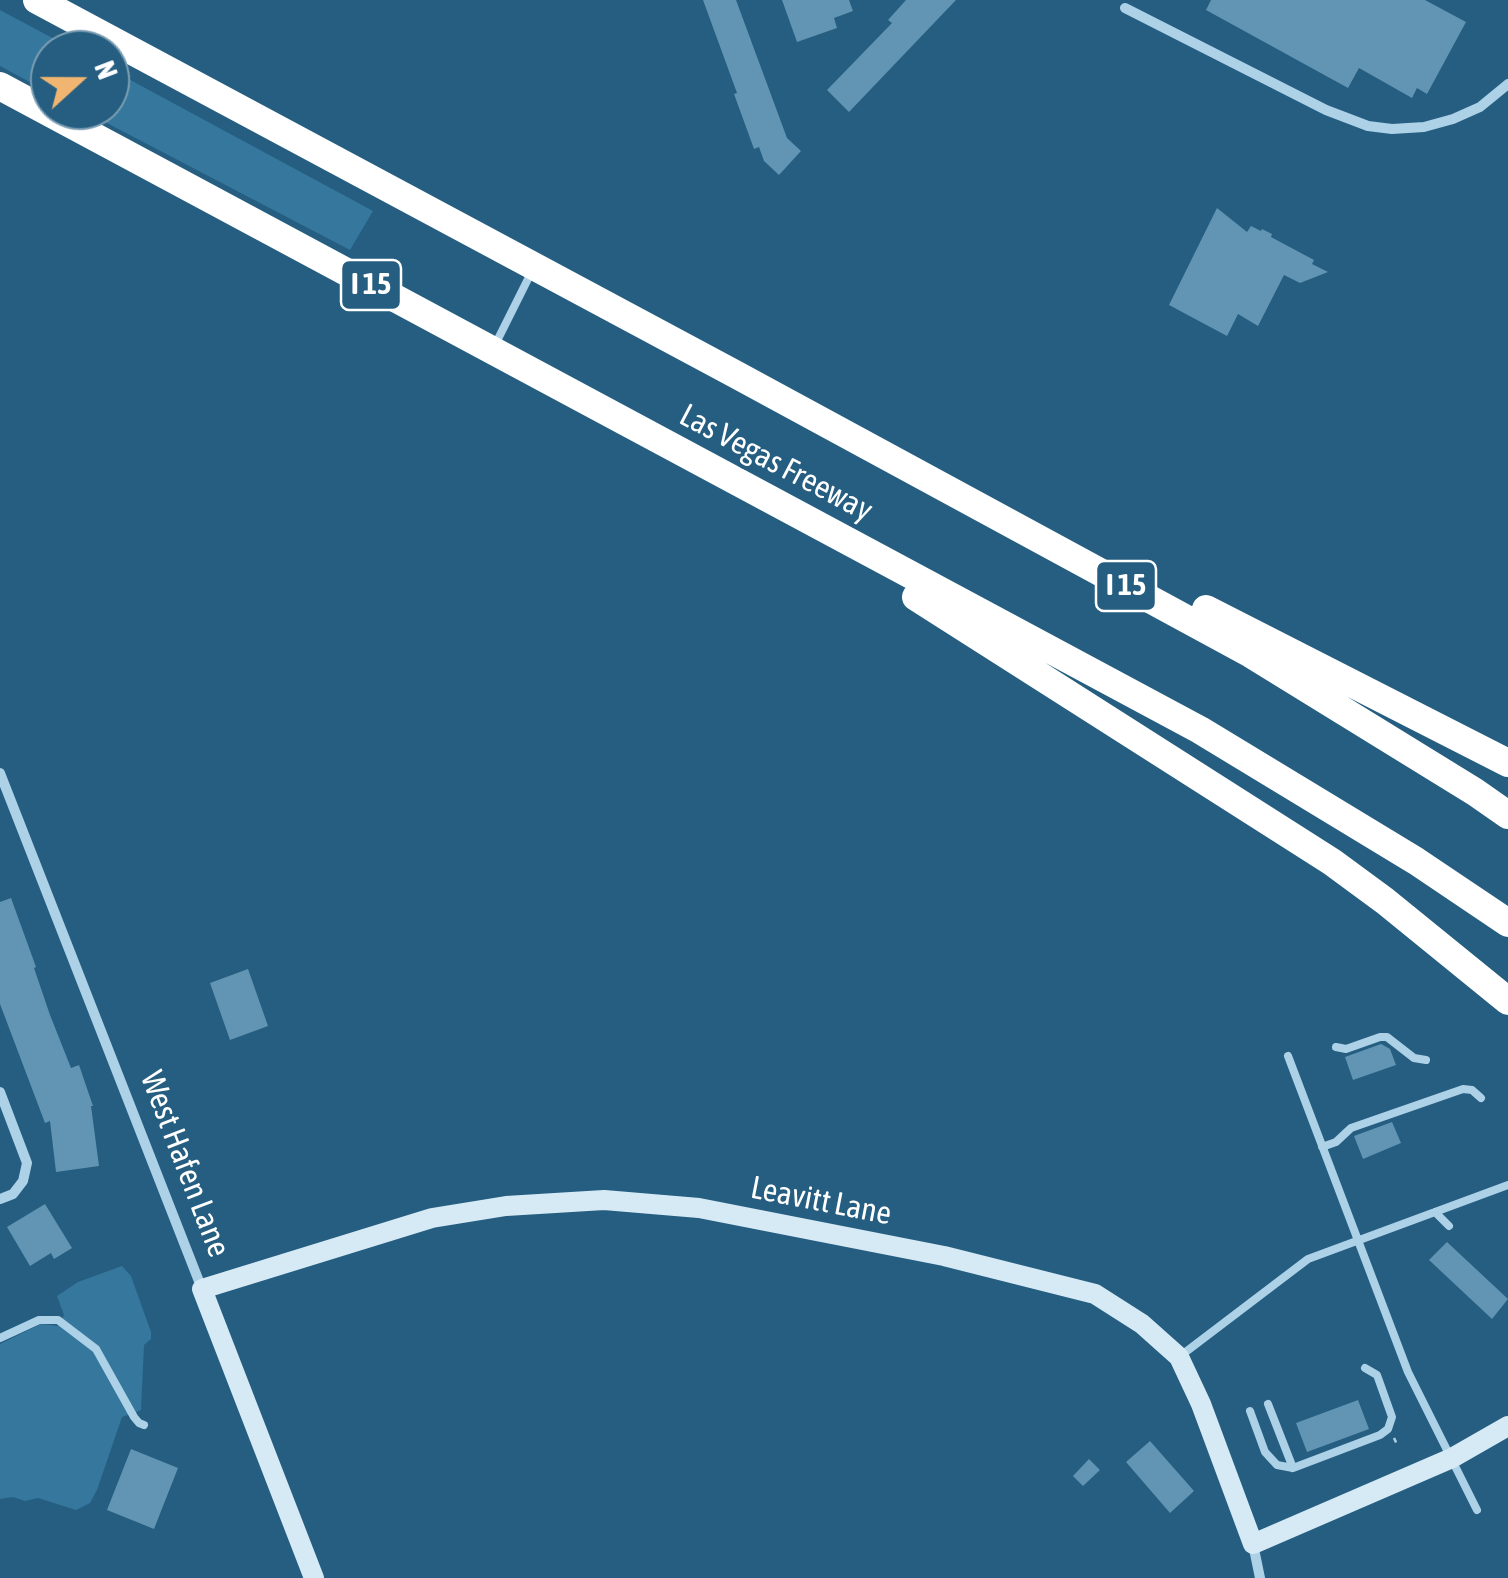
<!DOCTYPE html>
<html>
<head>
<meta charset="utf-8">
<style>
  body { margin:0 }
  #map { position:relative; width:1508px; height:1578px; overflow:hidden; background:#255e81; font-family:"Asap Condensed",sans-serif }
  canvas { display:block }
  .north { position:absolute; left:30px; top:30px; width:100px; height:100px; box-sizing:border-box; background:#255e81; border:2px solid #7c9eb3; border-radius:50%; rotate:69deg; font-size:28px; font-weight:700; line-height:40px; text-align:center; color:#fff }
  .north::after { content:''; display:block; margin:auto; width:35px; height:45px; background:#f0b571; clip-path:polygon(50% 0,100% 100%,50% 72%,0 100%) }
</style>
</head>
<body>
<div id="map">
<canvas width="1508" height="1578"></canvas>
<div class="north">N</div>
</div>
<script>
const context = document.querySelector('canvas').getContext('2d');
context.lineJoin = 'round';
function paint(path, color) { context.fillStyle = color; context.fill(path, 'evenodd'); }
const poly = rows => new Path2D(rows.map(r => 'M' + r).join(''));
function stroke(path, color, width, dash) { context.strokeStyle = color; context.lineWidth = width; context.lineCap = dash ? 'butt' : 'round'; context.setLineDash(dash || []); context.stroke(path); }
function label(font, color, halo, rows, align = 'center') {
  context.font = font + ' "Asap Condensed",sans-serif'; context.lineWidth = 8; context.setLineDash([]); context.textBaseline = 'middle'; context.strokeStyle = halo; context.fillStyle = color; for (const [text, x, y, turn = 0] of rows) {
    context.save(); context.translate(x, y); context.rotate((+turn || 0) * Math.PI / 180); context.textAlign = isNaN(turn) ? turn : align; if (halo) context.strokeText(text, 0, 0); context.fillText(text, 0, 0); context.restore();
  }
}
const green = poly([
  [0,10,75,50,50,50,50,93,0,66],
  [110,69,373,211,350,250,82,110,110,110],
  [122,1266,131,1276,151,1332,151,1339,144,1345,141,1410,122,1417,97,1490,90,1503,76,1510,38,1498,25,1501,13,1497,0,1499,0,1344,41,1324,58,1326,64,1315,57,1296,78,1282]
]);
const building = poly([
  [703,0,736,0,787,138,801,151,779,175,764,161,759,147,754,149,734,94,737,93],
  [782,0,849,0,853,11,834,18,837,28,797,42],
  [906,0,956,0,849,112,827,90,892,23,888,20],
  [1211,0,1425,0,1466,22,1427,94,1417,88,1412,98,1359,68,1348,88,1206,10],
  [1217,208,1247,232,1251,226,1261,231,1262,229,1272,234,1271,237,1314,260,1312,264,1328,272,1300,283,1284,275,1258,326,1238,314,1227,336,1169,305],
  [11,898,36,967,34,968,50,1015,71,1068,79,1065,93,1106,91,1106,99,1166,56,1172,50,1121,45,1123,0,1004,0,902],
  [248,969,268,1026,230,1040,210,983],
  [1381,1044,1390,1049,1396,1065,1353,1080,1345,1057],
  [1392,1122,1401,1143,1363,1159,1354,1136],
  [45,1204,72,1248,54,1259,51,1253,30,1266,7,1227],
  [1447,1242,1508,1299,1492,1319,1429,1260],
  [1358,1400,1369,1429,1307,1452,1296,1423],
  [1150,1441,1194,1491,1170,1513,1126,1462],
  [131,1449,178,1468,154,1529,107,1510],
  [1089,1459,1100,1470,1083,1486,1073,1476]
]);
const path = poly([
  [1394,1438,1399,1449]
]);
const service = poly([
  [496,343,532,271],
  [1336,1047,1346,1049,1380,1037,1387,1037,1414,1058,1426,1060],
  [1288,1056,1408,1372,1477,1510],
  [1322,1147,1336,1142,1351,1128,1463,1089,1472,1090,1481,1098],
  [1435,1212,1449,1226],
  [0,1338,39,1320,58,1320,96,1349,134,1417,139,1423,144,1425],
  [1179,1357,1308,1259,1508,1185],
  [1268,1404,1293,1468],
  [1250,1411,1265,1452,1277,1465,1293,1468,1380,1435,1388,1429,1392,1417,1377,1375,1365,1368]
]);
const minor = poly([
  [1125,8,1326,110,1368,126,1392,129,1424,127,1453,119,1480,107,1508,84],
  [0,773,202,1289],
  [0,1092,27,1163,23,1181,13,1194,0,1199],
  [1253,1544,1260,1578]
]);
const secondary = poly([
  [314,1578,202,1289,432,1218,506,1206,604,1200,699,1208,944,1256,1095,1294,1142,1324,1179,1357,1201,1404,1253,1544,1452,1458,1508,1426]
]);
const motorway = poly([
  [37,0,735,374,1251,654,1475,792,1508,815],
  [0,86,1200,730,1416,861,1508,923],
  [916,597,1332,862,1385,901,1508,1001],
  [1206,609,1508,763]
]);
const shields = [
  [371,285,60],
  [1126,586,60]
];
const shieldNames = [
  ["I 15",371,285],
  ["I 15",1126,586]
];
const streetNames = [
  ["Las Vegas Freeway",776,463,28],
  ["West Hafen Lane",185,1164,69],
  ["Leavitt Lane",821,1201,11]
];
paint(green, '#36779d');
paint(building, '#6195b3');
stroke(path, '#add1e7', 2.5, [5, 8]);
stroke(service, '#add1e7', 8);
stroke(minor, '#add1e7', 10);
stroke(secondary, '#d6eaf6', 20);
stroke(motorway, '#fff', 28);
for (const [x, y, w] of shields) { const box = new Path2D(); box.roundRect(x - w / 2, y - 25, w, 50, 8); context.fillStyle = '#255e81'; context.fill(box); stroke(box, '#fff', 2.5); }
label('bold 30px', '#fff', null, shieldNames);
label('32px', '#fff', '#255e81', streetNames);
</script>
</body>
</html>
